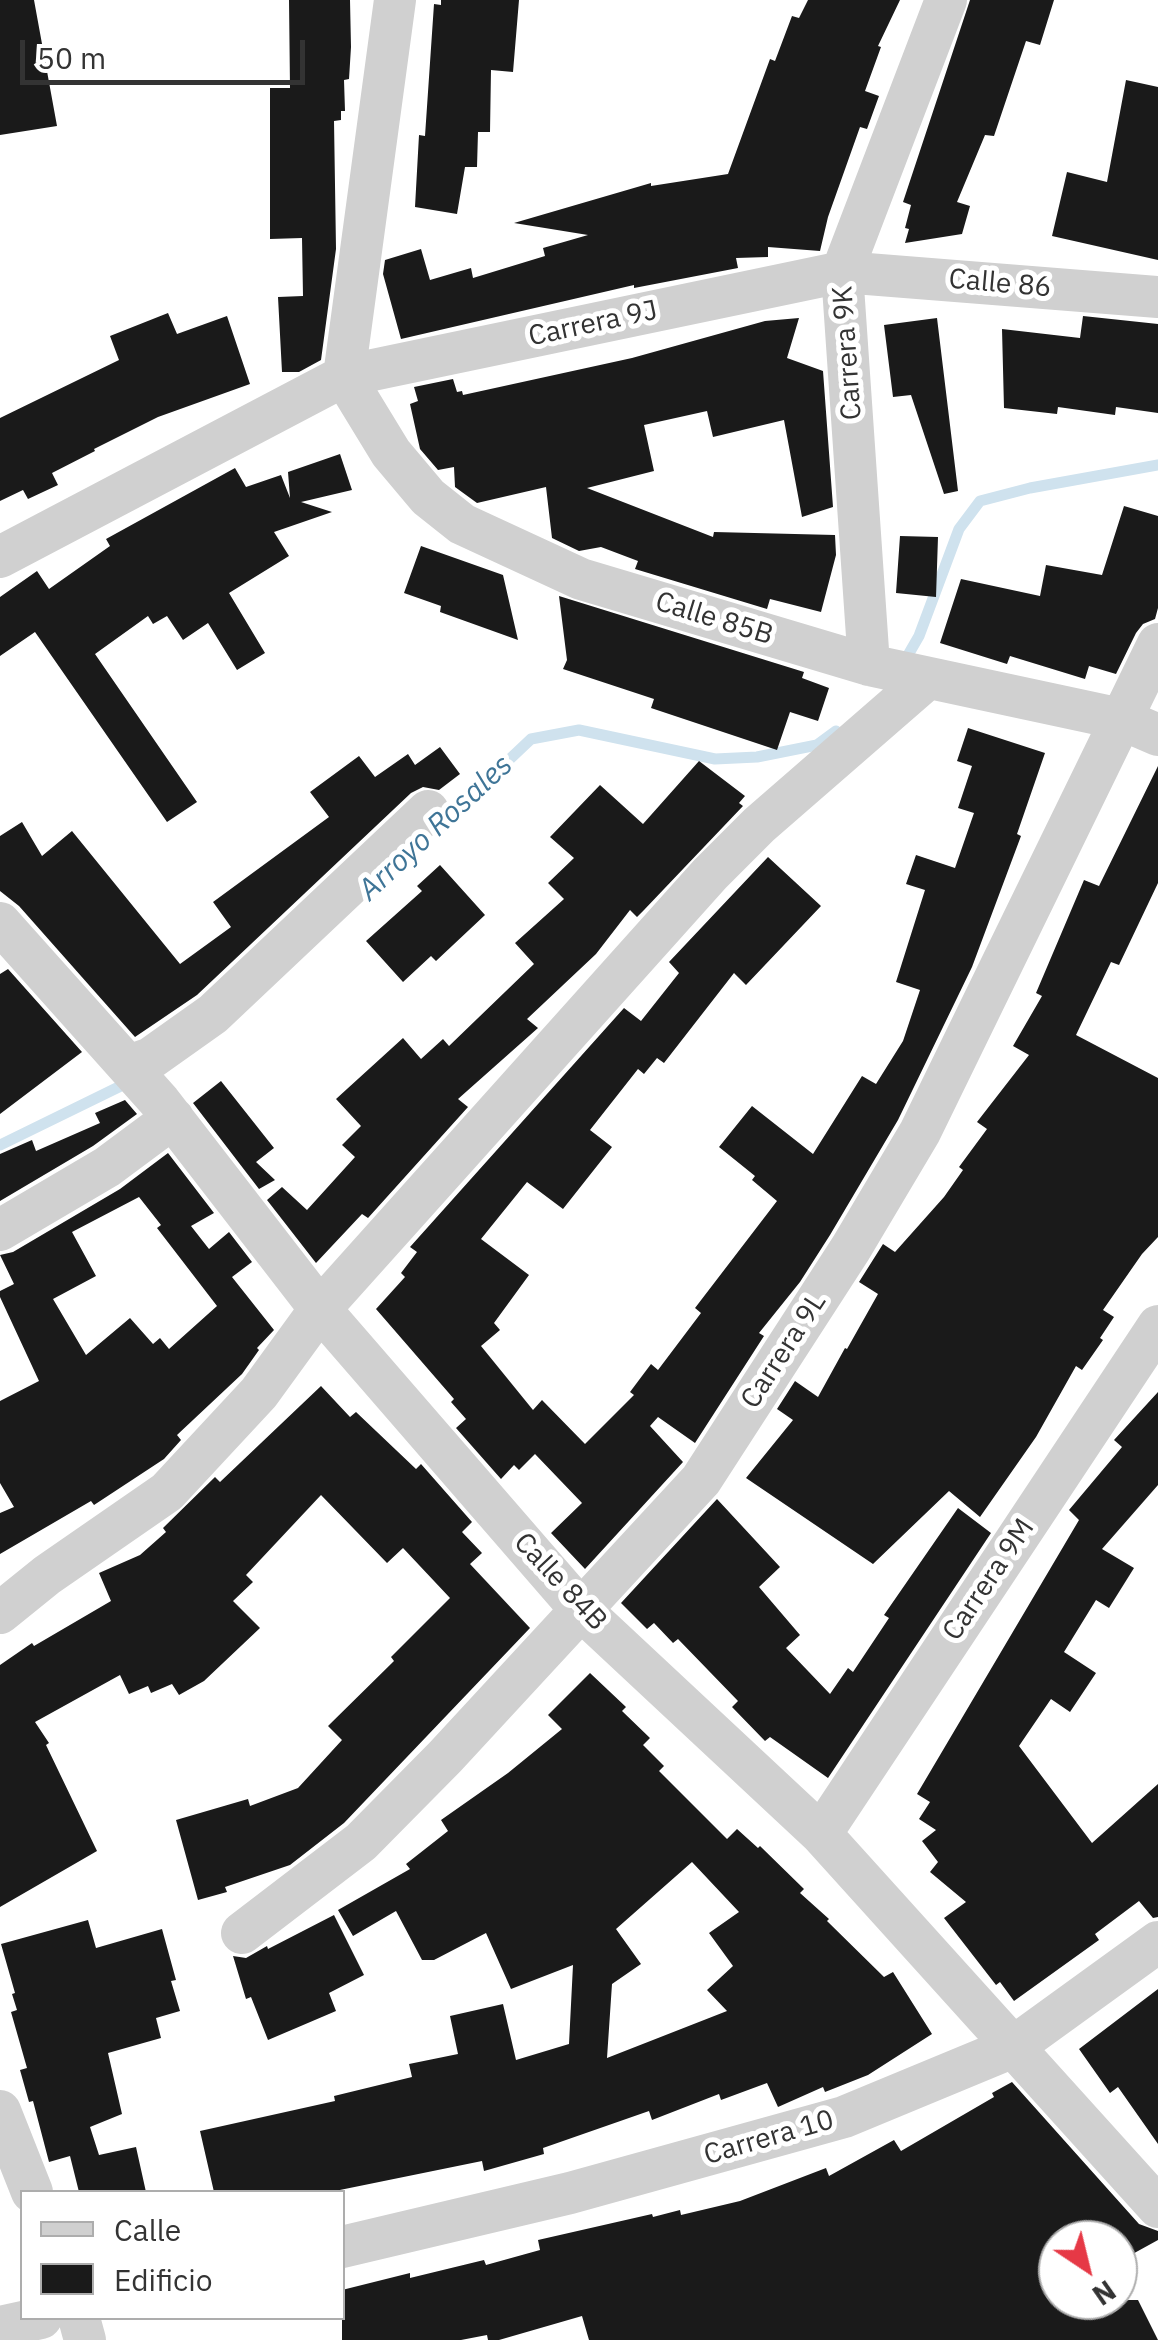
<!DOCTYPE html>
<html>
<head>
<meta charset="utf-8">
<style>
  body { margin:0 }
  #map { position:relative; width:1158px; height:2340px; overflow:hidden; background:#fff; font-family:"IBM Plex Sans",sans-serif }
  canvas { display:block }
  .legend { position:absolute; left:20px; top:2190px; width:325px; height:130px; box-sizing:border-box; background:#fff; border:2px solid #adadad; margin:0; padding:12px 18px; list-style:none; font-size:30px; color:#333 }
  .legend li { display:flex; align-items:center; gap:20px; height:50px }
  .legend b { width:50px; border:2px solid #adadad }
  .north { position:absolute; left:1038px; top:2220px; width:100px; height:100px; box-sizing:border-box; background:#fff; border:2px solid #adadad; border-radius:50%; rotate:145deg; font-size:28px; font-weight:700; line-height:40px; text-align:center; color:#333 }
  .north::after { content:''; display:block; margin:auto; width:35px; height:45px; background:#e63946; clip-path:polygon(50% 0,100% 100%,50% 72%,0 100%) }
  .scale { position:absolute; left:20px; top:40px; width:285px; height:45px; box-sizing:border-box; border:5px solid #333; border-top:0; padding-left:12px; font-size:30px; line-height:35px; white-space:nowrap; color:#333; -webkit-text-stroke:8px #fff; paint-order:stroke }
</style>
</head>
<body>
<div id="map">
<canvas width="1158" height="2340"></canvas>
<ul class="legend">
<li><b style="height:12px;background:#d0d0d0"></b>Calle</li>
<li><b style="height:28px;background:#1a1a1a"></b>Edificio</li>
</ul>
<div class="north">N</div>
<div class="scale">50 m</div>
</div>
<script>
const context = document.querySelector('canvas').getContext('2d');
context.lineJoin = 'round';
const poly = rows => new Path2D(rows.map(r => 'M' + r).join(''));
function stroke(path, color, width, dash) { context.strokeStyle = color; context.lineWidth = width; context.lineCap = dash ? 'butt' : 'round'; context.setLineDash(dash || []); context.stroke(path); }
function paint(path, color) { context.fillStyle = color; context.fill(path, 'evenodd'); }
function label(font, color, halo, rows, align = 'center') {
  context.font = font + ' "IBM Plex Sans",sans-serif'; context.lineWidth = 10; context.setLineDash([]); context.textBaseline = 'middle'; context.strokeStyle = halo; context.fillStyle = color; for (const [text, x, y, turn = 0] of rows) {
    context.save(); context.translate(x, y); context.rotate((+turn || 0) * Math.PI / 180); context.textAlign = isNaN(turn) ? turn : align; if (halo) context.strokeText(text, 0, 0); context.fillText(text, 0, 0); context.restore();
  }
}
const stream = poly([
  [904,662,919,636,959,529,980,501,1030,488,1158,465],
  [439,826,531,739,579,730,715,759,757,757,817,745,836,731],
  [0,1145,131,1081]
]);
const building = poly([
  [0,0,34,0,57,126,0,135],
  [289,0,350,0,351,47,349,79,344,80,345,111,341,111,341,120,334,121,336,249,321,360,299,372,282,372,278,297,303,296,302,238,270,239,270,88,290,88],
  [441,0,519,0,513,72,491,70,490,132,478,132,477,167,465,167,457,214,415,207,419,135,425,136,434,4,441,5],
  [808,0,900,0,878,46,881,47,865,91,879,96,867,129,860,127,828,217,820,251,768,247,768,257,736,258,738,268,634,288,634,285,401,339,383,274,385,260,421,249,430,280,471,268,473,278,545,256,543,248,588,235,514,223,651,183,651,186,728,174,770,59,775,61,792,16,799,18],
  [970,0,1054,0,1040,45,1026,41,994,136,985,135,957,202,970,206,962,234,905,243,909,229,905,228,911,205,903,202],
  [1126,80,1158,87,1158,260,1052,236,1067,172,1107,182],
  [168,313,177,334,227,316,250,384,158,417,94,449,95,451,52,473,58,485,28,499,23,490,0,501,0,418,119,360,110,336],
  [1083,316,1158,324,1158,413,1116,407,1115,415,1058,407,1057,414,1004,408,1002,329,1080,338],
  [799,318,787,358,823,371,833,507,802,517,784,420,713,437,707,411,644,425,654,471,587,488,713,537,714,532,835,535,836,555,821,612,770,599,767,609,635,569,638,561,601,547,579,551,552,538,546,487,477,503,455,487,454,467,438,470,420,449,410,404,418,401,414,387,453,379,457,392,462,391,463,395,632,358,765,321],
  [937,318,958,491,944,494,911,395,893,397,884,325],
  [340,454,352,490,301,502,332,512,274,532,289,556,229,593,265,653,237,670,208,623,183,640,167,616,153,624,148,616,95,654,197,802,167,822,35,632,0,656,0,597,37,571,49,589,110,546,106,539,235,468,246,487,281,475,290,498,288,472],
  [1124,506,1158,516,1158,608,1155,619,1143,624,1136,633,1116,674,1089,666,1085,679,1010,656,1007,664,940,643,961,579,1040,596,1046,565,1102,575],
  [900,536,938,537,936,597,896,593],
  [421,546,503,575,518,640,440,612,441,606,404,593],
  [559,596,804,672,802,678,829,688,818,721,790,712,777,750,651,708,654,699,563,669,567,660],
  [968,728,1045,753,1017,834,1021,836,972,967,898,1120,830,1235,800,1282,759,1333,764,1336,695,1443,658,1417,650,1426,683,1462,585,1569,551,1533,582,1503,535,1454,519,1470,514,1465,501,1479,456,1428,466,1419,451,1402,454,1399,376,1309,405,1277,401,1273,417,1252,410,1247,624,1008,641,1021,679,973,669,962,768,857,821,906,746,985,734,973,664,1063,657,1058,644,1074,638,1069,590,1130,612,1147,563,1209,527,1182,481,1239,529,1275,494,1323,500,1330,481,1346,533,1410,542,1400,585,1444,634,1395,630,1392,651,1364,658,1370,701,1313,695,1308,777,1201,752,1180,755,1176,719,1147,752,1106,813,1154,862,1076,876,1084,903,1041,920,990,896,982,925,890,906,884,916,855,955,868,974,813,958,808,972,766,957,761],
  [440,747,460,774,439,790,423,787,411,793,197,995,135,1037,19,906,0,891,0,836,22,822,42,856,72,831,180,964,231,927,213,902,329,817,310,792,359,756,375,777,408,754,415,765],
  [699,761,745,796,739,803,743,806,644,910,637,917,630,910,596,954,527,1019,538,1028,458,1099,468,1107,368,1218,362,1214,316,1263,267,1200,282,1187,307,1210,355,1157,342,1145,361,1126,336,1099,403,1038,421,1059,443,1039,449,1046,534,964,515,943,564,899,548,883,574,858,550,837,600,785,643,824],
  [1158,766,1158,883,1119,965,1111,962,1076,1035,1158,1078,1158,1237,1142,1254,1103,1310,1114,1317,1100,1338,1103,1340,1082,1370,1076,1366,1036,1437,980,1517,949,1491,873,1564,746,1478,793,1420,777,1409,795,1381,818,1397,845,1348,847,1349,878,1294,859,1282,883,1244,895,1252,944,1197,963,1170,959,1167,987,1129,977,1122,1029,1055,1013,1046,1042,996,1036,993,1084,880,1099,886],
  [440,865,485,915,436,961,431,956,403,982,366,941,422,891,417,886],
  [8,969,82,1052,0,1114,0,974],
  [221,1081,274,1148,256,1162,275,1180,259,1189,193,1103],
  [125,1100,137,1114,93,1146,0,1201,0,1154,32,1140,36,1151,100,1123,95,1113],
  [168,1153,214,1213,191,1226,209,1249,229,1232,252,1262,232,1277,274,1330,257,1348,259,1350,242,1374,177,1435,181,1440,164,1459,94,1505,91,1501,0,1554,0,1513,14,1507,0,1483,0,1401,39,1381,0,1297,0,1291,14,1284,0,1255,13,1252,120,1189],
  [139,1197,161,1225,157,1228,217,1306,169,1349,160,1338,153,1344,130,1318,86,1355,53,1299,96,1276,72,1232],
  [321,1386,350,1417,356,1412,416,1469,421,1464,472,1522,462,1532,482,1553,470,1564,530,1628,344,1823,290,1865,225,1887,227,1892,198,1900,176,1820,248,1799,250,1806,298,1788,342,1740,328,1726,394,1661,391,1657,450,1598,403,1548,387,1563,321,1495,246,1575,253,1582,233,1601,260,1628,204,1681,179,1695,172,1684,151,1693,148,1686,129,1694,120,1675,35,1722,49,1743,46,1745,97,1851,0,1907,0,1665,32,1643,34,1646,111,1601,99,1573,140,1555,166,1532,163,1528,215,1477,220,1482],
  [1158,1392,1158,1485,1102,1549,1134,1568,1109,1608,1096,1600,1064,1652,1096,1673,1070,1712,1051,1699,1019,1746,1092,1843,1158,1784,1158,1917,1153,1918,1139,1901,1095,1934,1099,1940,1014,2001,1000,1982,996,1985,944,1918,966,1902,930,1872,938,1862,922,1841,936,1830,919,1819,930,1802,917,1794,1079,1520,1069,1510,1122,1447,1114,1440],
  [717,1499,780,1567,759,1587,800,1635,786,1648,830,1694,848,1668,853,1672,889,1618,884,1615,958,1508,991,1533,828,1778,770,1737,765,1741,732,1707,738,1701,678,1639,673,1643,654,1623,647,1629,621,1603],
  [590,1673,626,1707,622,1711,650,1738,643,1745,664,1766,659,1771,727,1839,737,1829,758,1848,760,1846,804,1889,800,1893,829,1919,827,1921,884,1977,893,1972,932,2034,868,2075,825,2092,823,2087,778,2107,767,2083,721,2100,719,2094,652,2120,649,2111,543,2148,544,2154,484,2171,482,2161,330,2192,214,2192,200,2131,335,2101,334,2096,412,2077,409,2064,458,2054,450,2016,503,2004,516,2060,569,2044,573,1965,511,1989,486,1933,434,1960,422,1960,396,1911,353,1936,338,1910,410,1869,406,1864,448,1831,441,1820,508,1773,562,1729,548,1715],
  [692,1862,739,1912,709,1933,733,1966,707,1990,727,2011,607,2058,612,1984,641,1964,616,1929],
  [334,1915,364,1975,329,1993,336,2011,268,2040,251,1997,246,1999,233,1956,246,1958,267,1946,268,1949],
  [88,1920,96,1948,162,1929,176,1980,171,1981,180,2011,156,2018,161,2038,108,2053,122,2114,90,2127,99,2155,136,2147,146,2192,79,2192,70,2156,49,2162,33,2101,29,2102,20,2070,27,2068,11,2012,17,2010,12,1994,15,1993,1,1944],
  [1158,1989,1158,2144,1118,2087,1110,2093,1079,2049],
  [1012,2082,1139,2224,1158,2231,1158,2240,1118,2262,1118,2240,1058,2240,1058,2300,1138,2300,1158,2340,589,2340,582,2316,499,2340,488,2340,487,2335,461,2340,342,2340,342,2290,410,2273,410,2278,484,2260,486,2265,540,2250,538,2240,652,2214,653,2217,680,2210,681,2215,740,2201,826,2168,829,2176,894,2140,901,2151,994,2097,992,2093]
]);
const street = poly([
  [395,0,344,376,391,453,428,497,462,524,581,579,869,665,1121,719,1158,735],
  [0,557,344,376,842,272,1158,297],
  [869,665,842,272,946,0],
  [0,923,160,1102,320,1309,581,1610,821,1834,1158,2207],
  [128,1066,151,1058,213,1014,428,811],
  [0,1230,107,1167,173,1118],
  [0,1613,47,1575,167,1492,259,1393,320,1309,710,874,759,825,928,678],
  [821,1834,1158,1326],
  [242,1933,361,1842,445,1757,701,1480,851,1248,920,1132,1158,644],
  [0,2111,32,2192],
  [342,2247,570,2193,844,2117,1013,2047,1158,1942],
  [79,2318,85,2340],
  [0,2327,41,2318]
]);
const streetNames = [
  ["Calle 86",1000,284,5],
  ["Carrera 9J",593,324,-12],
  ["Carrera 9K",848,353,-94],
  ["Calle 85B",714,619,17],
  ["Carrera 9L",784,1351,-57],
  ["Carrera 9M",989,1580,-56],
  ["Calle 84B",560,1582,47],
  ["Carrera 10",769,2138,-16]
];
const waterNames = [
  ["Arroyo Rosales",436,828,-43]
];
stroke(stream, '#cfe2ee', 11);
paint(building, '#1a1a1a');
stroke(street, '#d0d0d0', 42);
label('28px', '#333', '#fff', streetNames);
label('italic 30px', '#3f7597', '#fff', waterNames);
</script>
</body>
</html>
